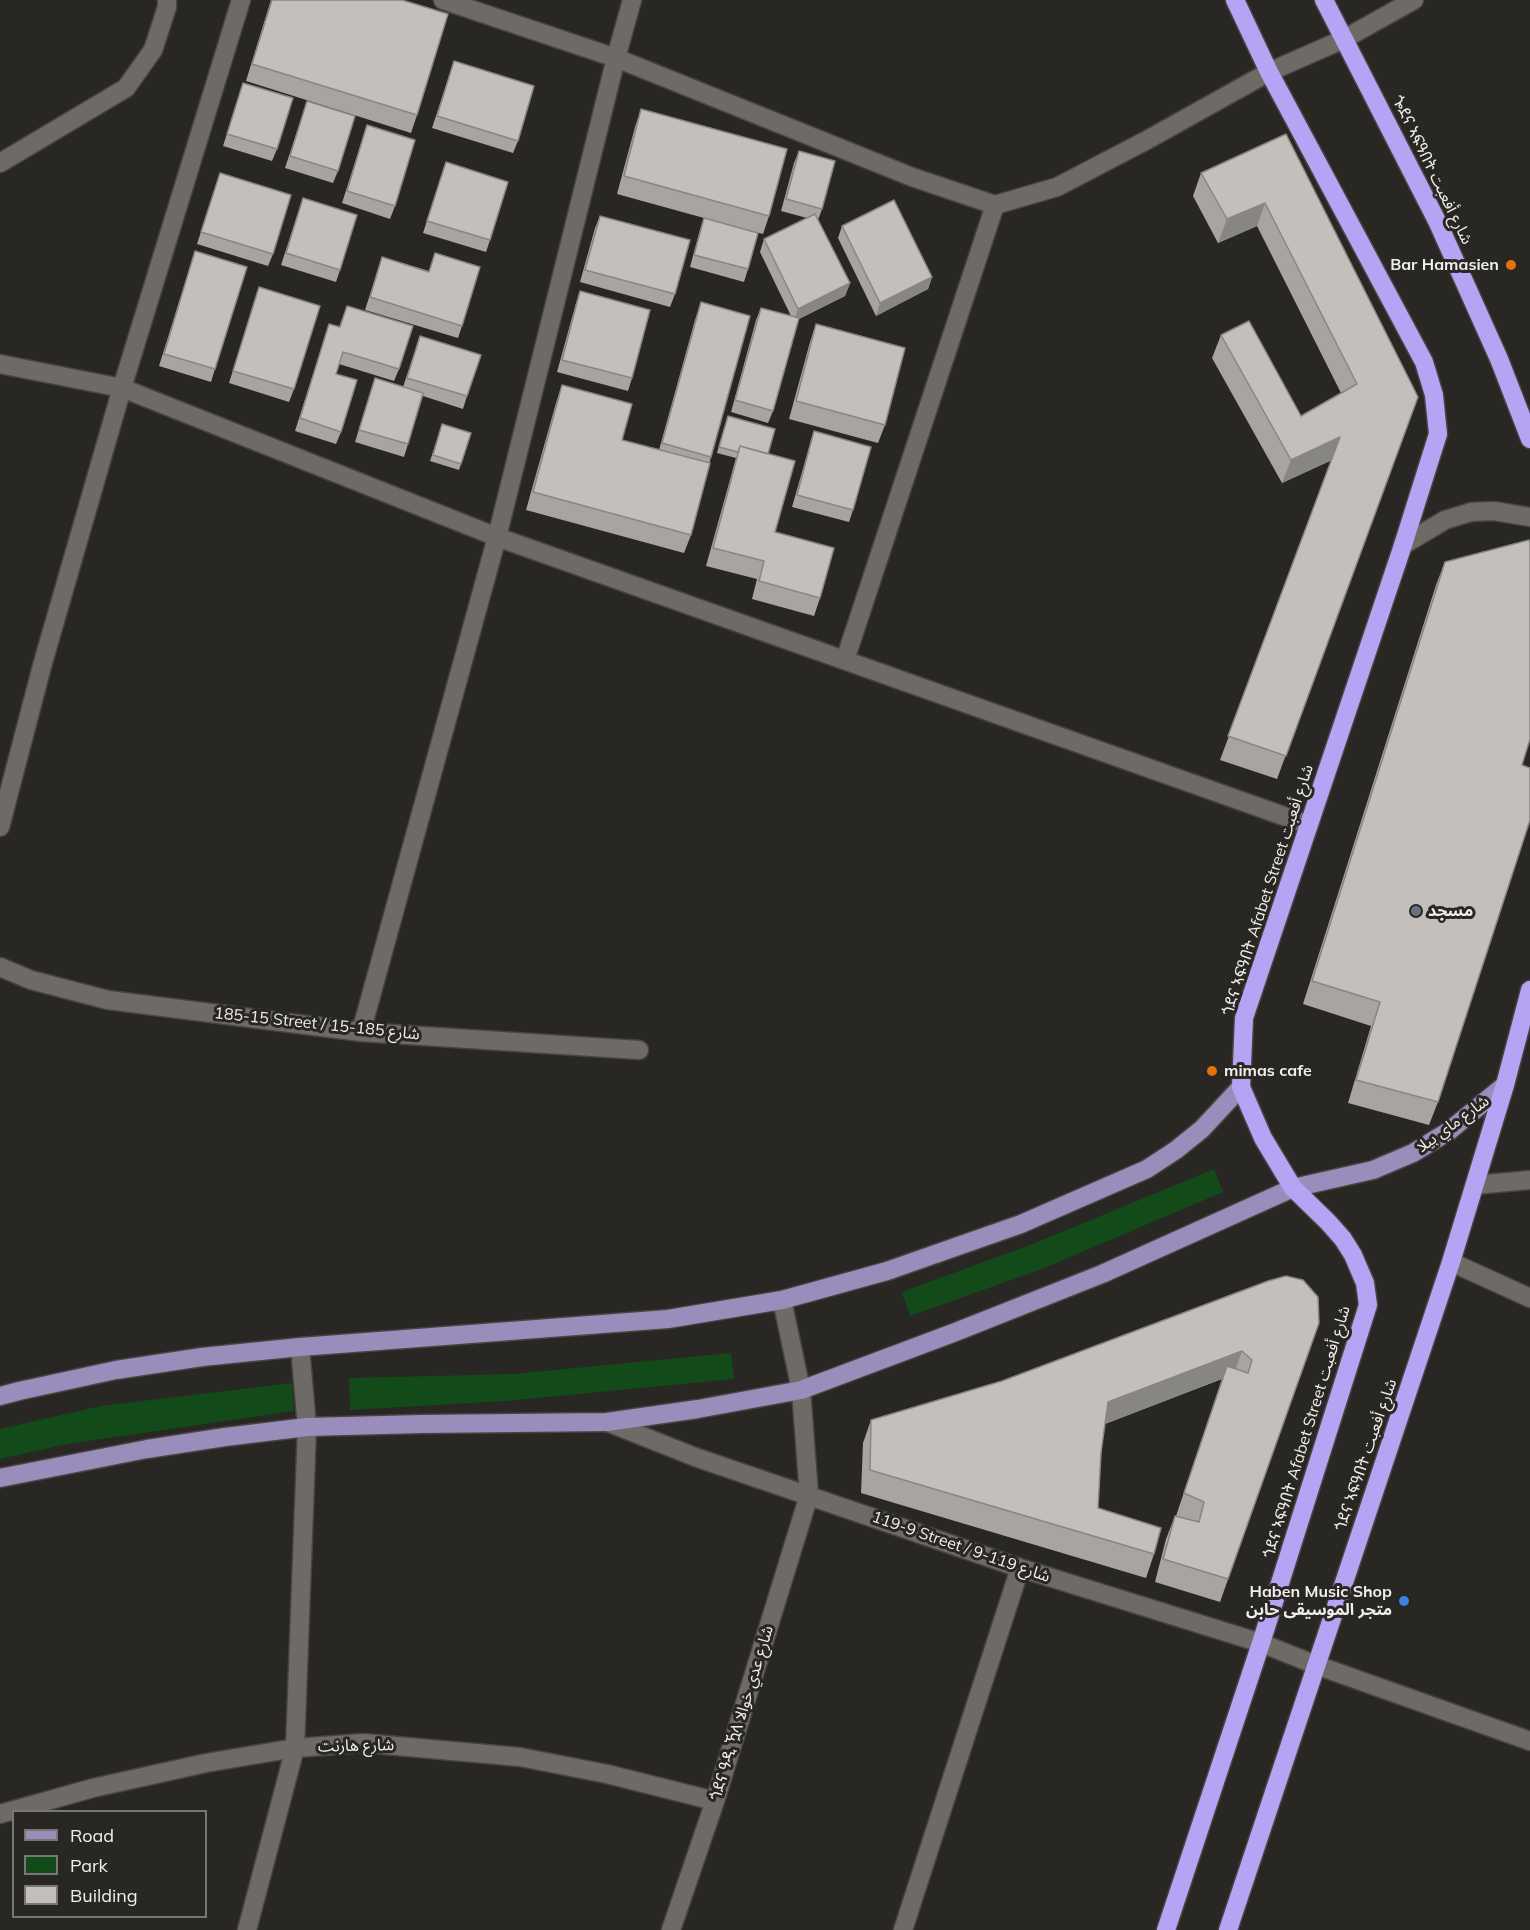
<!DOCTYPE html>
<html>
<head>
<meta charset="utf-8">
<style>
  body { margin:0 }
  #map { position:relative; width:1530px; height:1930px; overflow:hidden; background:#292723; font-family:Mulish,sans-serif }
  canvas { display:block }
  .legend { position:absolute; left:12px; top:1810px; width:195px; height:108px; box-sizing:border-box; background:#292723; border:2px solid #787773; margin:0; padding:8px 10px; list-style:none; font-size:18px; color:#efeeeb }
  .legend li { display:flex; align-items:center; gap:12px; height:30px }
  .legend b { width:30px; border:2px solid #787773 }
</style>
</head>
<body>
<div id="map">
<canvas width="1530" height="1930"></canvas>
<ul class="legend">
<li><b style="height:8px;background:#9a8dbc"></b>Road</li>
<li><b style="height:16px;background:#134a19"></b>Park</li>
<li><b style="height:16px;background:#c3c0bb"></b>Building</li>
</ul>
</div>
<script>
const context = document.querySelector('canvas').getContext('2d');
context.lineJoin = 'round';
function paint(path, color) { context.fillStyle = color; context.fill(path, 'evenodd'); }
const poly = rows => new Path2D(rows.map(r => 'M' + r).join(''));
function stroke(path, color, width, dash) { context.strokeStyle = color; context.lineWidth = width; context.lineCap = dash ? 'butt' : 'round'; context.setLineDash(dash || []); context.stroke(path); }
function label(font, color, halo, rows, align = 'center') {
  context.font = font + ' Mulish,"Noto Sans Arabic","Noto Sans Ethiopic",sans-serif'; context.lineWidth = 6; context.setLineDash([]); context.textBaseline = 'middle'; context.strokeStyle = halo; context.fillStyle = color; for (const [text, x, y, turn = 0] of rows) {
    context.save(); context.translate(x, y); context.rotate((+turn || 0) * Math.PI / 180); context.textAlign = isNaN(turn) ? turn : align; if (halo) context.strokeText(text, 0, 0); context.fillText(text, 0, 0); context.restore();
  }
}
const green = poly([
  [1214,1169,1223,1192,1042,1269,910,1316,902,1292,1035,1243],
  [731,1353,734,1379,506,1401,350,1410,349,1378,513,1374],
  [292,1383,294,1411,67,1444,0,1459,0,1429,101,1406]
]);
const minor = poly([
  [443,0,616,58,912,177,995,205,1057,187,1147,140,1269,72,1344,39,1414,0],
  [0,163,126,88,153,50,167,7,167,0],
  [0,364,122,388,497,537,1309,825],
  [1403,545,1445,520,1471,512,1494,511,1530,517],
  [845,660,995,205],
  [0,827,42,666,122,388,241,0],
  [0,967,31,980,108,1000,361,1032,639,1050],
  [361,1032,497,537,616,58,632,0],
  [1475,1185,1530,1180],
  [1451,1262,1530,1298],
  [607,1422,695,1457,1020,1568,1261,1643,1316,1665,1530,1741],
  [0,1814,93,1788,206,1763,295,1748,363,1743,520,1757,607,1774,715,1801],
  [247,1930,295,1748,307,1427,300,1347],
  [671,1930,715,1801,809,1495,801,1390,782,1300],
  [903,1930,1020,1568]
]);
const major = poly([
  [0,1396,19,1391,116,1370,202,1357,300,1347,668,1319,782,1300,887,1271,1021,1224,1147,1169,1176,1150,1202,1129,1241,1087],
  [0,1478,147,1449,225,1437,307,1427,421,1424,607,1422,698,1409,801,1390,953,1333,1102,1274,1293,1188,1373,1170,1413,1153,1449,1131,1505,1085]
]);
const highway = poly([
  [1324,0,1438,223,1499,359,1530,439],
  [1166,1930,1261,1643,1368,1305,1365,1283,1353,1255,1343,1239,1328,1222,1293,1188,1263,1138,1241,1087,1244,1018,1403,545,1438,434,1434,395,1424,362,1269,72,1235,0],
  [1228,1930,1451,1262,1505,1085,1530,990]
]);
const wall = poly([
  [271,0,402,0,417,115,411,133,246,81],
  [454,61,518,141,513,153,432,128],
  [243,83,277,149,272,161,223,146],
  [307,101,338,171,333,183,285,168],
  [641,109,769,216,763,234,722,223,748,269,744,282,690,267,700,230,704,218,617,194,635,127],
  [367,125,395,206,390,219,342,203],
  [1286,134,1418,397,1277,779,1220,760,1332,460,1282,483,1212,358,1221,335,1301,416,1341,393,1257,226,1218,243,1193,196,1201,173],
  [799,151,822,209,818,220,850,283,845,296,799,319,773,411,768,423,731,412,756,320,761,308,791,316,760,252,764,239,807,218,781,211,794,163],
  [446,162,490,240,486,252,423,233],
  [220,173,273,254,268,266,197,244],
  [303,198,340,270,336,282,281,265],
  [600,216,675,294,670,307,580,282,595,228],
  [842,226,932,277,928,289,876,316,838,238],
  [195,251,215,369,211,382,159,366],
  [435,253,462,326,458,338,365,310,382,257,429,271],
  [259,287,294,389,289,402,229,383],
  [580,291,632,378,628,391,557,372,576,303],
  [701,302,711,457,691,535,684,553,526,510,556,403,562,385,622,440,659,450,695,320],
  [347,306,399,369,394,381,339,364,336,374,341,432,336,444,295,431,329,324,339,327],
  [816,324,885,425,878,443,789,419,810,342],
  [420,336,467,396,463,409,423,396,404,457,355,442,375,378,403,387],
  [728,416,768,454,775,532,820,598,814,616,752,599,757,579,706,566,736,458,717,453],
  [442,424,471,433,459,470,430,461],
  [814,431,853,510,849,522,792,507,810,444],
  [1445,562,1522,765,1438,1102,1429,1125,1348,1103,1371,1026,1303,1004,1436,585],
  [1319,1323,1220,1602,1155,1582,1166,1539,1175,1516,1176,1516,1222,1379,1105,1424,1101,1453,1098,1508,1154,1554,1146,1578,861,1493,863,1443,871,1420]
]);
const shadedWall = poly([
  [1265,203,1257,226,1218,243,1227,219],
  [932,277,928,289,876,316,880,303],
  [850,283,845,296,794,321,798,309],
  [1340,437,1332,460,1282,483,1291,460],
  [1242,1351,1234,1374,1099,1426,1108,1402]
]);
const building = poly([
  [272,0,402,0,448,14,417,115,252,64,272,0],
  [454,61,534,86,518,141,437,116,454,61],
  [243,83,293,98,277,149,227,134,243,83],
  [307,101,355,116,338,171,290,156,307,101],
  [641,109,787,149,769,216,624,176,641,109],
  [367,125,415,140,395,206,347,191,367,125],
  [1286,134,1418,397,1286,756,1228,736,1340,437,1291,460,1221,335,1249,321,1301,416,1357,384,1265,203,1227,219,1201,173,1286,134],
  [799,151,835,161,822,209,786,199,799,151],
  [446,162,508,182,490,240,427,221,446,162],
  [220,173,291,195,273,254,201,232,220,173],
  [303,198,357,215,340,270,286,253,303,198],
  [894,200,932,277,880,303,842,226,894,200],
  [815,214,850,283,798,309,764,239,815,214],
  [600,216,690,240,675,294,585,270,600,216],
  [704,218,758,233,748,269,694,255,704,218],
  [195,251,247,267,215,369,164,354,195,251],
  [435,253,480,267,462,326,370,297,382,257,429,272,435,253],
  [259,287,320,306,294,389,233,371,259,287],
  [580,291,650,310,632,378,562,360,580,291],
  [701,302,750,316,711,457,662,443,701,302],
  [347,306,413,326,399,369,343,352,336,374,357,380,341,432,300,418,329,324,340,327,347,306],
  [761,308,799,318,773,411,735,400,761,308],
  [816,324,905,348,885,425,796,401,816,324],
  [420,336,481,355,467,396,407,378,420,336],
  [375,378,423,393,408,444,359,430,375,378],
  [562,385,632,404,622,440,710,463,691,535,533,492,562,385],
  [728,416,775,429,768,454,740,446,738,452,719,447,728,416],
  [442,424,471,433,461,464,433,455,442,424],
  [814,431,871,447,853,510,797,495,814,431],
  [740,446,795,461,775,532,834,548,820,598,759,581,764,561,713,548,740,446],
  [1529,540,1530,543,1530,739,1522,765,1530,768,1530,820,1438,1102,1356,1080,1380,1002,1312,981,1445,562,1529,540],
  [1286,1276,1303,1280,1318,1297,1319,1323,1228,1579,1163,1559,1175,1516,1199,1522,1204,1502,1184,1493,1227,1366,1248,1373,1252,1360,1242,1351,1108,1402,1101,1453,1098,1508,1161,1528,1154,1554,870,1470,871,1420,1002,1381,1268,1281,1286,1276]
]);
const markers = [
  [1511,265,6,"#e8710a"],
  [1416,911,6,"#6b7280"],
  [1212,1071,6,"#e8710a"],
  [1404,1601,6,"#3f7fe0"]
];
const streetNames = [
  ["ጐደና ኣፍዓበት شارع أفعبت",1432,170,64],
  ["ጎደና ኣፍዓበት Afabet Street شارع أفعبت",1268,890,-72],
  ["185-15 Street / شارع 185-15",317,1024,6],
  ["شارع ماي بيلا",1453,1124,-36],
  ["ጎደና ኣፍዓበት Afabet Street شارع أفعبت",1307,1432,-73],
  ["ጎደና ኣፍዓበት شارع أفعبت",1366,1455,-71],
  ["119-9 Street / شارع 119-9",961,1547,19],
  ["ጎደና ዓዲ ዃላ شارع عدي خوالا",742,1713,-73],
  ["شارع هارنت",356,1746,-1]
];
const poiNames = [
  ["Bar Hamasien",1499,265],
  ["مسجد",1428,911,"left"],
  ["mimas cafe",1224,1071,"left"],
  ["Haben Music Shop",1392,1592],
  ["متجر الموسيقى حابن",1392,1610]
];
paint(green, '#134a19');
stroke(minor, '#474542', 21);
stroke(major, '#474542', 21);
stroke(highway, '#474542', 21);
stroke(minor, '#6e6b67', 18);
stroke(major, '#9a8dbc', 18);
stroke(highway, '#b7a3f4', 18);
paint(wall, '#a8a5a1');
paint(shadedWall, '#888683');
paint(building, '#c3c0bb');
stroke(building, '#888683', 1.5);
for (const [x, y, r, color] of markers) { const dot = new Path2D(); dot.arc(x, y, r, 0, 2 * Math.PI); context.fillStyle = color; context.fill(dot); stroke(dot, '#292723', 2); }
label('16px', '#efeeeb', '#292723', streetNames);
label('bold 16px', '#efeeeb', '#292723', poiNames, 'right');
</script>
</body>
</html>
